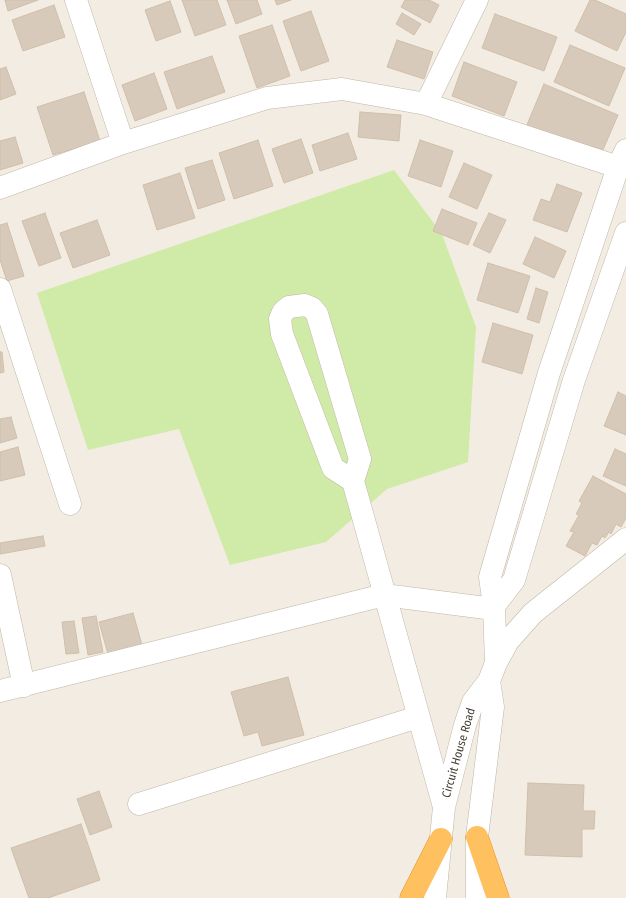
<!DOCTYPE html>
<html>
<head>
<meta charset="utf-8">
<style>
  body { margin:0 }
  canvas { display:block; background:#f2ece2 }
</style>
</head>
<body>
<canvas width="626" height="898"></canvas>
<script>
const context = document.querySelector('canvas').getContext('2d');
context.lineJoin = 'round';
function paint(path, color) { context.fillStyle = color; context.fill(path, 'evenodd'); }
const poly = rows => new Path2D(rows.map(r => 'M' + r).join(''));
function stroke(path, color, width, dash) { context.strokeStyle = color; context.lineWidth = width; context.lineCap = dash ? 'butt' : 'round'; context.setLineDash(dash || []); context.stroke(path); }
function label(font, color, halo, rows, align = 'center') {
  context.font = font + ' "Fira Sans Condensed",sans-serif'; context.lineWidth = 3.5; context.setLineDash([]); context.textBaseline = 'middle'; context.strokeStyle = halo; context.fillStyle = color; for (const [text, x, y, turn = 0] of rows) {
    context.save(); context.translate(x, y); context.rotate((+turn || 0) * Math.PI / 180); context.textAlign = isNaN(turn) ? turn : align; if (halo) context.strokeText(text, 0, 0); context.fillText(text, 0, 0); context.restore();
  }
}
const green = poly([
  [394,170,442,234,476,327,468,462,387,489,326,542,230,565,179,429,88,450,37,293]
]);
const building = poly([
  [5,0,38,0,8,11,5,0],
  [182,0,217,0,226,25,195,36,182,0],
  [227,0,257,0,262,14,236,24,227,0],
  [275,0,291,0,277,5,275,0],
  [405,0,429,0,439,5,430,23,401,7,405,0],
  [590,0,595,0,626,14,626,32,617,51,575,31,590,0],
  [170,1,181,32,156,41,145,10,170,1],
  [54,5,65,37,23,51,12,20,54,5],
  [311,11,329,61,301,71,283,21,311,11],
  [402,13,421,24,414,35,396,24,402,13],
  [495,14,557,37,544,71,482,48,495,14],
  [272,25,290,76,257,88,239,36,272,25],
  [397,40,433,52,424,79,387,67,397,40],
  [570,45,625,68,609,106,554,82,570,45],
  [212,56,225,92,177,109,164,72,212,56],
  [464,62,517,82,504,116,452,96,464,62],
  [6,67,16,94,0,100,0,69,6,67],
  [154,73,167,109,135,121,122,85,154,73],
  [544,84,618,115,599,159,526,127,544,84],
  [84,92,100,141,53,155,37,107,84,92],
  [360,112,401,115,399,141,358,137,360,112],
  [348,133,357,159,320,171,312,145,348,133],
  [15,137,23,163,0,170,0,141,15,137],
  [301,139,313,173,284,183,272,149,301,139],
  [258,140,273,186,234,199,219,153,258,140],
  [420,140,453,151,441,187,408,176,420,140],
  [212,160,225,200,198,209,185,168,212,160],
  [464,163,492,175,477,209,449,197,464,163],
  [180,173,195,218,157,230,143,185,180,173],
  [557,184,582,193,567,232,533,220,541,199,550,202,557,184],
  [442,209,477,223,468,245,433,231,442,209],
  [45,213,61,258,39,266,22,221,45,213],
  [489,213,506,220,490,253,473,245,489,213],
  [97,220,110,255,73,268,60,233,97,220],
  [7,223,24,276,7,281,0,260,0,225,7,223],
  [535,237,566,251,554,278,523,264,535,237],
  [488,263,530,276,518,313,477,300,488,263],
  [536,288,548,292,539,323,527,319,536,288],
  [493,323,533,335,522,374,482,362,493,323],
  [0,352,2,352,4,372,0,373,0,352],
  [618,392,626,396,626,435,604,426,618,392],
  [11,417,17,438,0,443,0,419,11,417],
  [18,447,25,475,0,481,0,452,18,447],
  [615,449,626,454,626,486,603,476,615,449],
  [593,476,626,494,626,518,621,527,616,524,611,534,609,532,605,538,602,536,597,545,592,543,585,556,566,546,574,532,570,531,579,515,576,514,582,503,579,501,593,476],
  [43,536,45,546,0,554,0,543,43,536],
  [133,613,142,645,108,654,99,622,133,613],
  [96,616,103,652,88,655,82,618,96,616],
  [74,621,79,653,66,654,62,622,74,621],
  [288,677,304,735,262,746,258,732,244,736,231,692,288,677],
  [528,783,584,785,583,811,595,811,594,829,582,829,582,857,525,855,528,783],
  [99,791,112,827,90,835,77,799,99,791],
  [81,824,100,880,48,898,29,898,11,848,81,824]
]);
const minor = poly([
  [76,0,123,143],
  [426,104,477,0],
  [0,188,123,143,267,98,342,89,426,104,618,167],
  [0,289,70,504],
  [353,481,333,468,282,334,280,319,283,312,289,307,305,305,312,308,317,314,360,459,353,481,444,807],
  [0,575,24,686],
  [494,606,514,580,574,380,626,233],
  [496,663,494,606,490,577,549,373,618,167,626,150],
  [0,691,384,595,494,609],
  [139,804,418,717],
  [435,898,444,807,465,725,473,702,489,681,496,663,508,641,533,613,626,539],
  [477,898,477,837,493,707,489,681]
]);
const highway = poly([
  [477,837,498,898],
  [411,898,441,839]
]);
const streetNames = [
  ["Circuit House Road",459,753,-74]
];
paint(green, '#d0eba7');
paint(building, '#d8caba');
stroke(building, '#d0bfa9', 1);
stroke(minor, '#c1b6a7', 23);
stroke(highway, '#e89526', 23);
stroke(minor, '#fff', 22);
stroke(highway, '#ffc060', 22);
label('12px', '#443c32', '#fff', streetNames);
</script>
</body>
</html>
